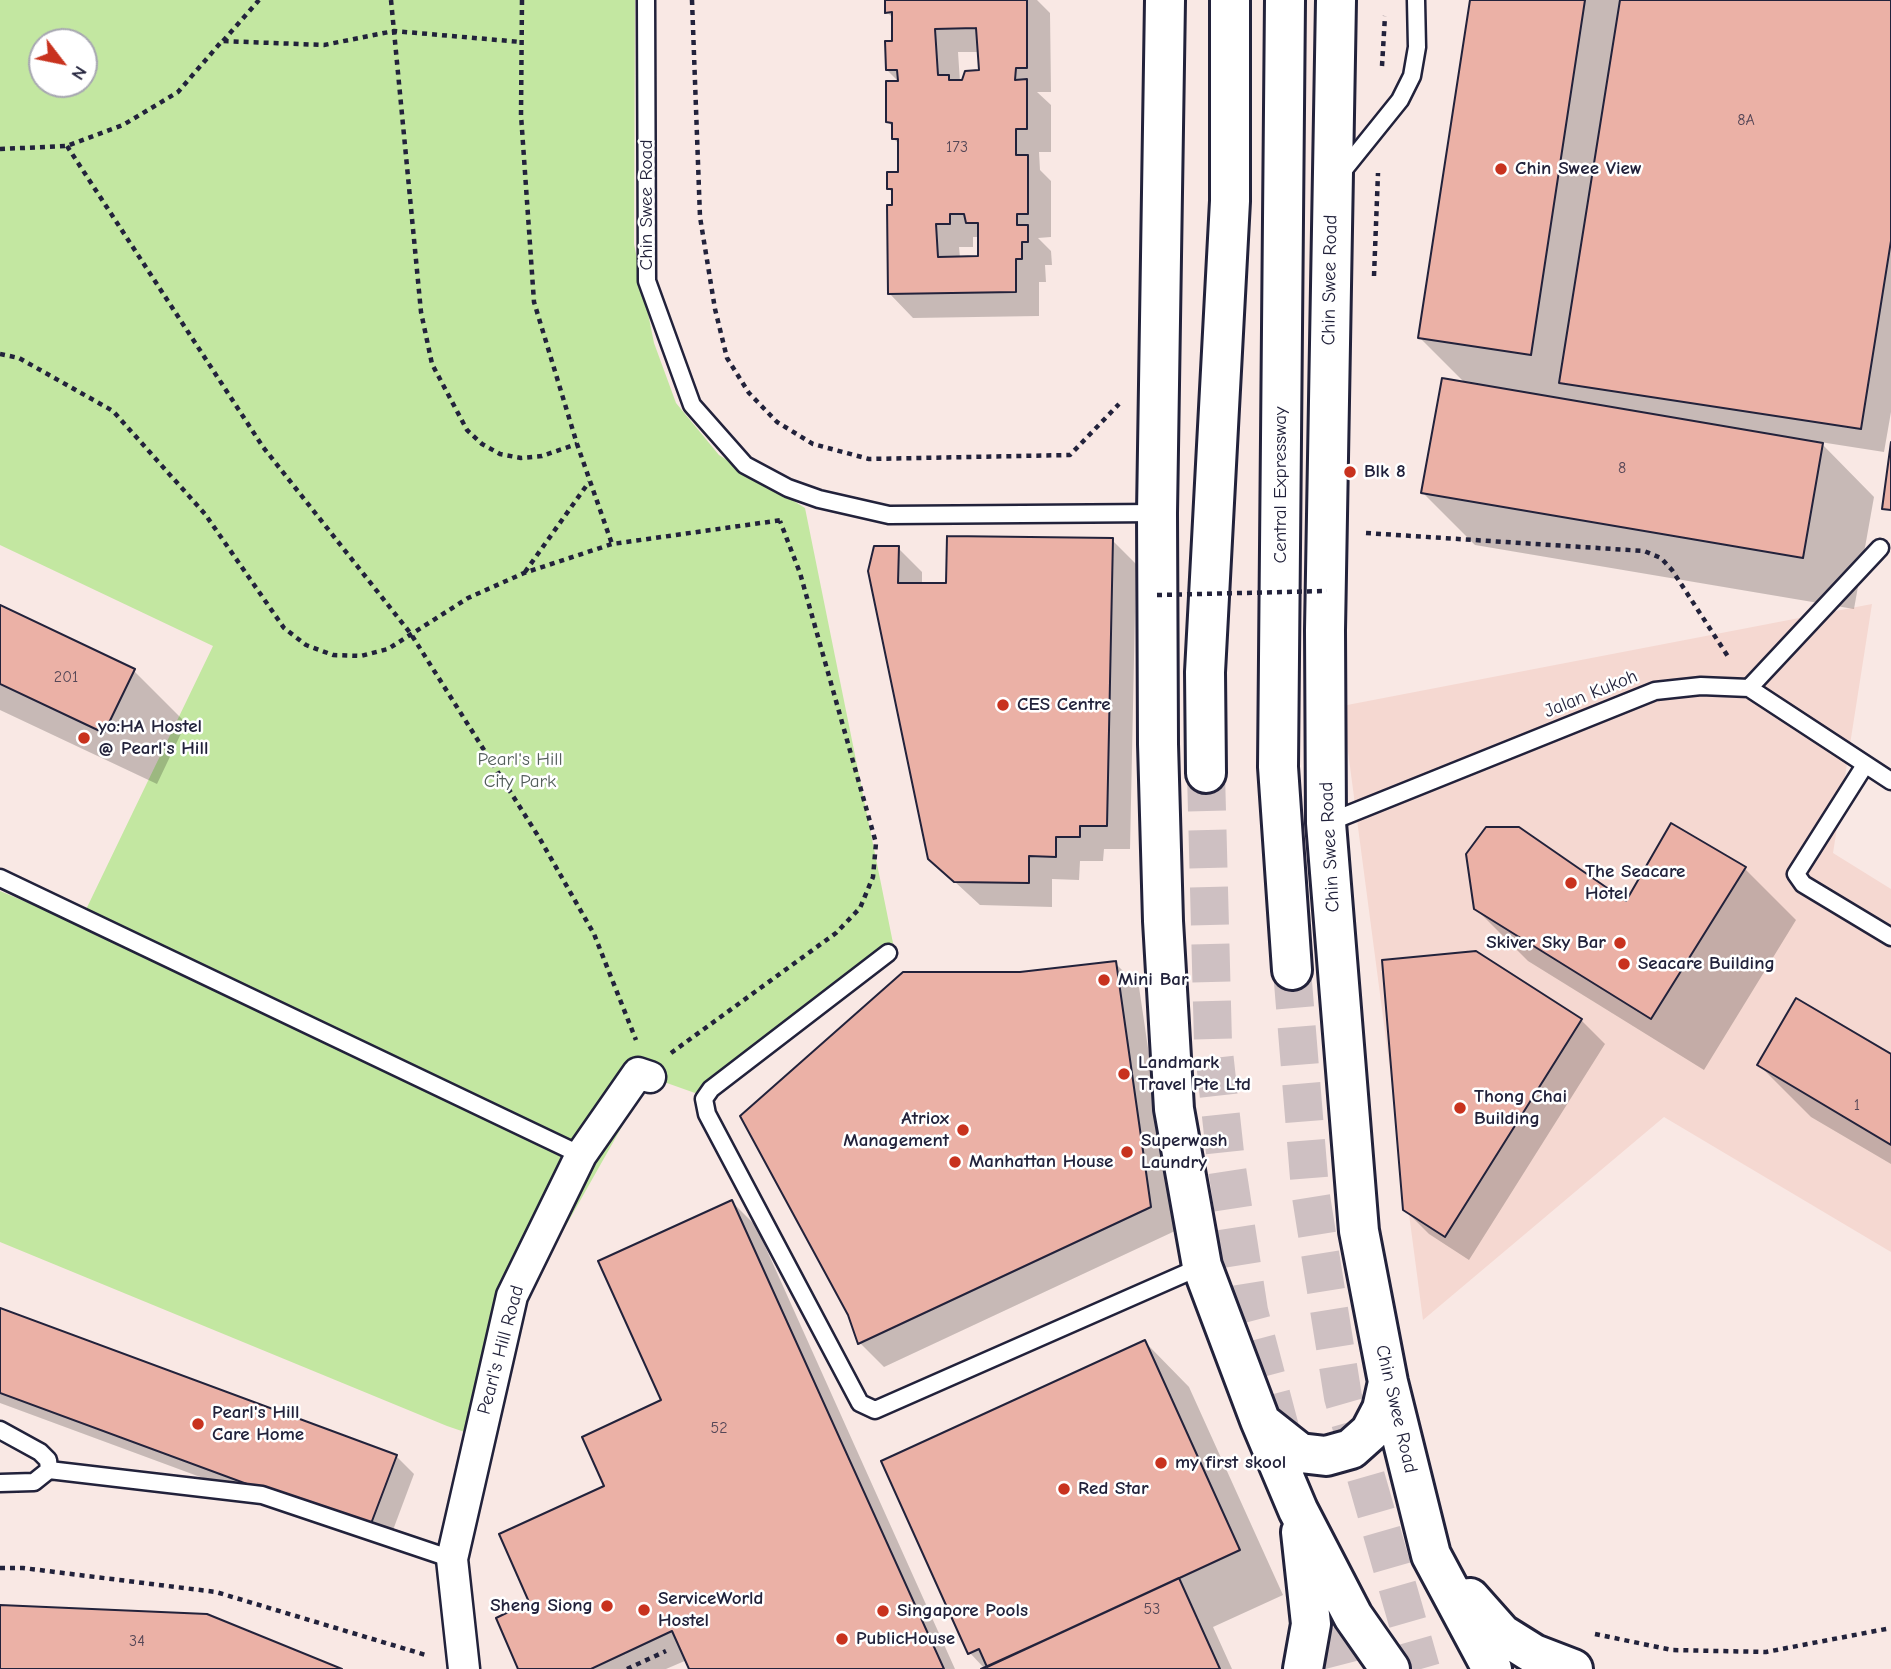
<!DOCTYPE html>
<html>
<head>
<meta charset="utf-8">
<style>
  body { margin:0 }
  #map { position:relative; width:1891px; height:1669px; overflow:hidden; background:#f9e8e4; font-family:"Comic Neue",sans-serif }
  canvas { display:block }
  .north { position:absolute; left:28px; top:28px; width:70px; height:70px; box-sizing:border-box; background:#fff; border:2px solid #a7a7b1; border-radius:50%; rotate:122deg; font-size:19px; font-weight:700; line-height:28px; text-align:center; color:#22223b }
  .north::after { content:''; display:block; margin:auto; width:24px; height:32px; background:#c8321e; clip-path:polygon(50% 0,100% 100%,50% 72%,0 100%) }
</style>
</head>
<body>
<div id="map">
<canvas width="1891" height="1669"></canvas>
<div class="north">N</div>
</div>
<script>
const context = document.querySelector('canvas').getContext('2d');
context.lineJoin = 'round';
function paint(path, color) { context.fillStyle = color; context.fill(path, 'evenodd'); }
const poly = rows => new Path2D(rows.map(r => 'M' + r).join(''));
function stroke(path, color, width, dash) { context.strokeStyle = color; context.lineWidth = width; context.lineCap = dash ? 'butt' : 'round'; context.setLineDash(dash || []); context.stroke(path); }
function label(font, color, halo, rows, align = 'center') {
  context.font = font + ' "Comic Neue",sans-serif'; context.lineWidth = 5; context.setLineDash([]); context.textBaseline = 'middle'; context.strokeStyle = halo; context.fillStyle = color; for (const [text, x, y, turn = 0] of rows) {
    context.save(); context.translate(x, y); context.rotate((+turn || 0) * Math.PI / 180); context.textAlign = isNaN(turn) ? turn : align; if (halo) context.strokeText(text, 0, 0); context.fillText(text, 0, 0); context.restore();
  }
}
const built = poly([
  [1872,604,1833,853,1891,889,1891,1252,1664,1117,1423,1320,1342,706]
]);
const green = poly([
  [0,0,635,0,634,244,654,343,676,403,719,455,805,508,893,943,695,1093,650,1077,529,1291,491,1441,447,1426,0,1242,0,891,79,924,213,646,0,545],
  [42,42,84,42,84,84,42,84]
]);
const shadow = poly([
  [887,0,1037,0,1050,13,1051,92,1037,92,1051,105,1051,152,1039,152,1040,170,1051,181,1051,237,1038,238,1051,251,1052,265,1045,265,1046,282,1039,282,1039,316,913,318,889,293,894,207,894,194,888,188,900,174,900,145,893,138,893,127,888,122,900,83,887,70,894,43,894,19,887,12],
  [958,52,979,52,981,72,960,82],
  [973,237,980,237,980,258,960,258,959,247,973,247],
  [1471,0,1891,0,1891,412,1884,452,1820,442,1874,497,1854,609,1475,545,1423,493,1465,383,1420,338],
  [1112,540,1136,564,1130,849,1104,849,1103,861,1080,861,1079,880,1052,879,1052,907,980,905,929,858,870,571,898,548,922,572,922,585,947,585],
  [0,607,134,671,186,723,157,784,0,710],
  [1744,868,1796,920,1704,1070,1528,961,1476,909,1626,904],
  [1475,953,1581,1020,1605,1044,1469,1260,1429,1234,1404,1209],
  [1115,963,1139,987,1175,1231,884,1367,860,1343],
  [1891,1056,1891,1164,1811,1117,1759,1065],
  [732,1202,756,1226,955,1669,691,1669,687,1660,666,1669,520,1669,532,1603,663,1401],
  [0,1310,396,1456,414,1474,387,1546,0,1403],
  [1145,1342,1189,1387,1283,1595,1213,1627,1232,1669,985,1669,970,1653]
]);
const building = poly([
  [885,0,1027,0,1027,68,1016,68,1015,80,1027,79,1027,129,1016,129,1016,155,1028,155,1028,214,1017,214,1017,225,1028,225,1028,242,1022,242,1022,259,1016,259,1016,292,888,294,887,205,892,205,892,189,887,189,887,172,898,172,898,139,892,139,892,123,886,122,886,81,898,81,897,70,886,70,885,41,892,41,892,12,885,13,885,0],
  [976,28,979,70,965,71,962,80,949,80,949,75,938,75,935,29,976,28],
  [950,214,964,214,966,223,978,223,978,256,938,257,936,224,950,224,950,214],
  [1470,0,1585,0,1531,355,1418,338,1470,0],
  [1620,0,1891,0,1891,241,1861,429,1559,383,1620,0],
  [1442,378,1823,443,1803,558,1421,493,1442,378],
  [1891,442,1891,510,1882,509,1891,442],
  [947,536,1113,538,1107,826,1080,826,1080,837,1056,837,1056,857,1029,856,1029,883,954,882,928,859,868,571,874,546,899,546,898,583,946,583,947,536],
  [0,605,135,669,104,733,0,684,0,605],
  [1671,823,1746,867,1651,1019,1474,909,1466,854,1486,827,1519,827,1626,901,1671,823],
  [1476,951,1582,1019,1445,1237,1403,1210,1382,960,1476,951],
  [1116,961,1151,1207,858,1344,848,1315,740,1116,903,972,1020,972,1116,961],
  [1796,998,1891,1054,1891,1145,1757,1065,1796,998],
  [732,1200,944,1669,689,1669,672,1631,591,1669,518,1669,496,1618,529,1602,499,1534,604,1486,582,1437,661,1400,598,1261,732,1200],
  [0,1308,397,1455,369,1529,0,1393,0,1308],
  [1145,1340,1240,1550,987,1667,979,1649,968,1654,881,1461,1145,1340],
  [1179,1578,1220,1669,981,1669,1045,1640,1179,1578],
  [0,1605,207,1614,342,1669,0,1669,0,1605]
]);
const motorwayTunnel = poly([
  [1206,773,1213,1043,1226,1162,1249,1311,1284,1443],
  [1292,970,1310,1190,1343,1397,1421,1669],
  [1317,1573,1342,1669]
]);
const path = poly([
  [391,0,421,312,432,364,467,430,482,444,500,454,521,458,542,456,577,444],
  [522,0,521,115,534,302,577,444,612,544],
  [692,0,700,217,715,309,727,358,749,393,777,422,813,444,869,459,1070,455,1119,404],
  [223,41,259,0],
  [1382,66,1385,16],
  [67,146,263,447,411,634,540,839,594,934,636,1040],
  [0,149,67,146,123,125,178,92,222,41,324,45,394,31,521,42],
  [1374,276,1378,173],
  [0,354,19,358,113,411,205,514,284,628,306,645,333,655,361,656,388,649,468,598,524,573,612,544,782,520],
  [1366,533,1644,551,1661,558,1672,570,1729,658],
  [525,572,589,482],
  [671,1053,836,933,860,908,873,877,876,843,800,573,780,521],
  [0,1568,23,1568,216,1592,429,1656],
  [1595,1634,1672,1650,1766,1652,1891,1628],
  [627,1669,666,1651]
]);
const service = poly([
  [646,0,647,281,692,405,745,465,788,488,819,499,889,515,1157,513],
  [1338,177,1400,100,1412,76,1417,47,1416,0],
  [1749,688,1880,548],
  [1865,765,1796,874,1803,884,1891,937],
  [1327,823,1655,691,1701,686,1749,688,1891,781],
  [0,878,581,1155],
  [888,953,711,1089,704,1099,707,1114,860,1403,875,1410,1202,1266],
  [0,1430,40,1452,48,1460,49,1470,34,1482,0,1483],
  [49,1470,262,1495,452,1559]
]);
const minor = poly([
  [464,1669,452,1559,512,1296,581,1155,638,1073,650,1077]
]);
const primary = poly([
  [1165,0,1157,513,1158,744,1163,921,1174,1109,1202,1266,1260,1420,1298,1510,1353,1616,1390,1669],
  [1336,0,1325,630,1326,823,1359,1231,1388,1382,1431,1555,1492,1669],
  [1262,1423,1300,1453,1326,1456,1351,1449,1370,1432,1382,1409,1388,1382],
  [1301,1532,1311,1624,1303,1669],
  [1470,1598,1502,1634,1534,1654,1573,1669]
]);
const motorway = poly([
  [1285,0,1278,767,1292,970],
  [1206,773,1205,672,1230,201,1230,0]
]);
const pathBridge = poly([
  [1157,595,1327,591]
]);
const markers = [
  [1501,169,7,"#c8321e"],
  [1350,472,7,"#c8321e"],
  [1003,705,7,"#c8321e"],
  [84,738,7,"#c8321e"],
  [1571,883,7,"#c8321e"],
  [1620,943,7,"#c8321e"],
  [1624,964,7,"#c8321e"],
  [1104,980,7,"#c8321e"],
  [1124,1074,7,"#c8321e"],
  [1460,1108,7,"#c8321e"],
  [963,1130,7,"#c8321e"],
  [1127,1152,7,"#c8321e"],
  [955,1162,7,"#c8321e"],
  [198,1424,7,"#c8321e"],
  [1161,1463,7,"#c8321e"],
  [1064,1489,7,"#c8321e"],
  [607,1606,7,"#c8321e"],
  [644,1610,7,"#c8321e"],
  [883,1611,7,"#c8321e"],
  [842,1639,7,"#c8321e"]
];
const numberNames = [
  ["8A",1746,120],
  ["173",957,147],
  ["8",1622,468],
  ["201",66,677],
  ["1",1857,1105],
  ["52",719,1428],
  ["53",1152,1609],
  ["34",137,1641]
];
const poiNames = [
  ["Chin Swee View",1515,169],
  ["Blk 8",1364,472],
  ["CES Centre",1017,705],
  ["yo:HA Hostel",98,727],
  ["@ Pearl's Hill",98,749],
  ["The Seacare",1585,872],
  ["Hotel",1585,894],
  ["Skiver Sky Bar",1606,943,"right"],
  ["Seacare Building",1638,964],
  ["Mini Bar",1118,980],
  ["Landmark",1138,1063],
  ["Travel Pte Ltd",1138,1085],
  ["Thong Chai",1474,1097],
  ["Building",1474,1119],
  ["Atriox",949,1119,"right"],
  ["Management",949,1141,"right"],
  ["Superwash",1141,1141],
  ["Laundry",1141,1163],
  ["Manhattan House",969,1162],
  ["Pearl's Hill",212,1413],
  ["Care Home",212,1435],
  ["my first skool",1175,1463],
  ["Red Star",1078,1489],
  ["ServiceWorld",658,1599],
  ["Hostel",658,1621],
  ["Sheng Siong",593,1606,"right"],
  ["Singapore Pools",897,1611],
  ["PublicHouse",856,1639]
];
const streetNames = [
  ["Chin Swee Road",647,205,-90],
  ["Chin Swee Road",1330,280,-89],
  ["Central Expressway",1281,485,-90],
  ["Jalan Kukoh",1591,694,-22],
  ["Chin Swee Road",1330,847,-93],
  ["Pearl's Hill Road",501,1350,-75],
  ["Chin Swee Road",1396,1409,77]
];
const parkNames = [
  ["Pearl's Hill",520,760],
  ["City Park",520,782]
];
paint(built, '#f5d8d1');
paint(green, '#c3e7a1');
paint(shadow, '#0003');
paint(building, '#ebb1a6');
stroke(building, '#22223b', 2);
stroke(motorwayTunnel, '#cec0c2', 38, [38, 19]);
stroke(service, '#22223b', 21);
stroke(minor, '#22223b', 35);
stroke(primary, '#22223b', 44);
stroke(motorway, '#22223b', 44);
stroke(path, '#22223b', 4.5, [5, 5]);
stroke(service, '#fff', 16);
stroke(minor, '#fff', 30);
stroke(primary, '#fff', 38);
stroke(motorway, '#fff', 38);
stroke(pathBridge, '#22223b', 4.5, [5, 5]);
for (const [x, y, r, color] of markers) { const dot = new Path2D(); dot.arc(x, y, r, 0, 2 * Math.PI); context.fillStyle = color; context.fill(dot); stroke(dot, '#fff', 2.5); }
label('16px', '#544656', null, numberNames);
label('bold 19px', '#22223b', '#fff', poiNames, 'left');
label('19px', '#22223b', '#fff', streetNames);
label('19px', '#525d5a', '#fff', parkNames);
</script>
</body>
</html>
